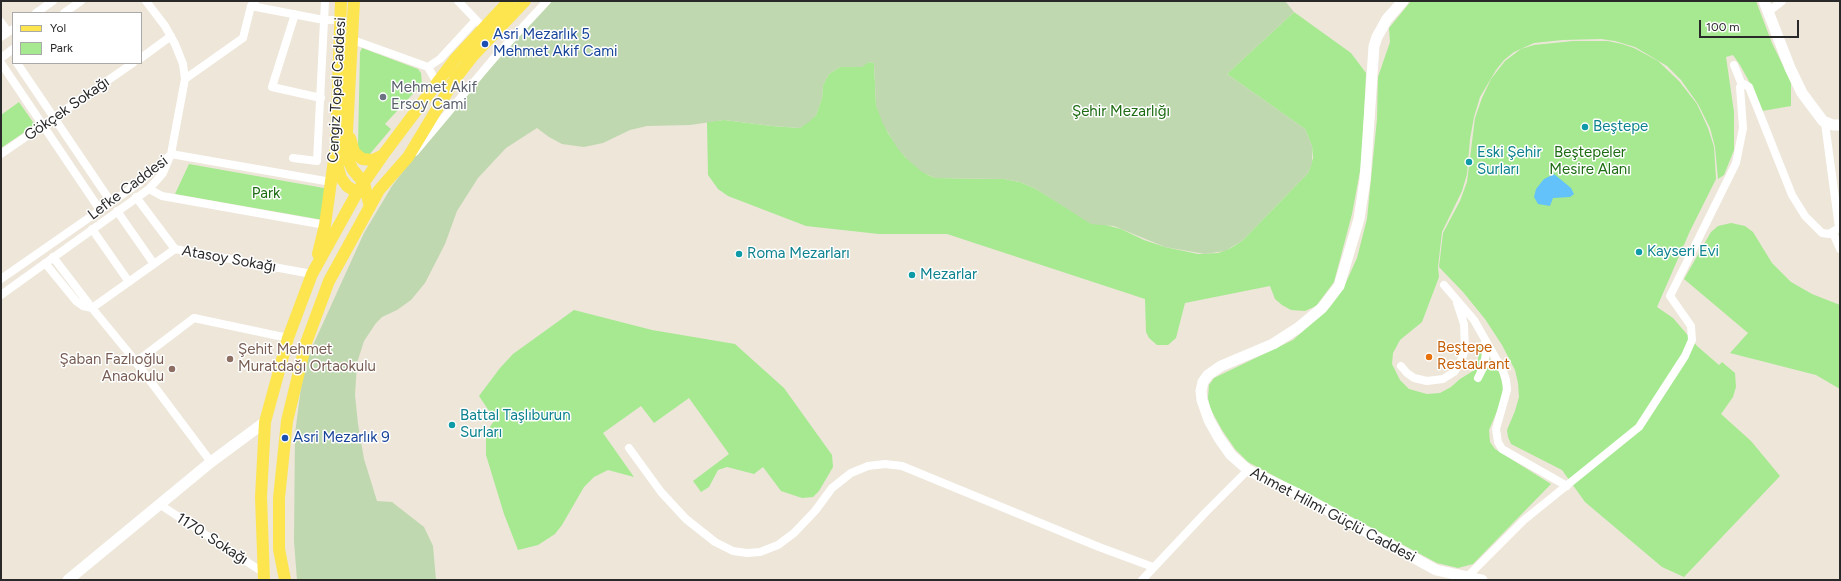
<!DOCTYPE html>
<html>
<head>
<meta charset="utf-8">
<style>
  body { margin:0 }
  #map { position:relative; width:1841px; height:581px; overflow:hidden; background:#ede6d9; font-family:Figtree,sans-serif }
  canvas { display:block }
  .frame { position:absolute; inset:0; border:2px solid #292929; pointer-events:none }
  .legend { position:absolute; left:12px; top:12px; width:130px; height:52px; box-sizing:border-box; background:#fff; border:1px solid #a9a9a9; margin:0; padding:5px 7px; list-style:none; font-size:12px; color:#292929 }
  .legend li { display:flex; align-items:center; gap:8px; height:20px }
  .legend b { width:20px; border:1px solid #a9a9a9 }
  .scale { position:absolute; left:1699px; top:20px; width:100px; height:18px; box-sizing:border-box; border:2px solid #292929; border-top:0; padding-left:5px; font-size:12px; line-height:14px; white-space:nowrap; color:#292929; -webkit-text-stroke:3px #fff; paint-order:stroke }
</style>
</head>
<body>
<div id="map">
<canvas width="1841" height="581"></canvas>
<div class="frame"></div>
<ul class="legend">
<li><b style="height:5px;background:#fce54f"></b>Yol</li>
<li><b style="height:11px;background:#a6e991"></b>Park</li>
</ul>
<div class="scale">100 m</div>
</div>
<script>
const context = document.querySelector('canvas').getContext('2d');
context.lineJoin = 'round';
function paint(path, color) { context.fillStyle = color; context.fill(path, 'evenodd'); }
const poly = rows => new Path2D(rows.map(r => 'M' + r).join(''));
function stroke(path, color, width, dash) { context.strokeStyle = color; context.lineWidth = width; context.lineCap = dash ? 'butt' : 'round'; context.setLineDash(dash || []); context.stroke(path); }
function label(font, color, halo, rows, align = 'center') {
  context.font = font + ' Figtree,sans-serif'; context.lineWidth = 3; context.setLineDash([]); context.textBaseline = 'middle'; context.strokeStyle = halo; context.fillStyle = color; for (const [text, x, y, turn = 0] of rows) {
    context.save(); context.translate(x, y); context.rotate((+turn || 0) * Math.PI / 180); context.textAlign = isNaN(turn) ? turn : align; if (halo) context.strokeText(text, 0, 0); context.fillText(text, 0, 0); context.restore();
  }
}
const green = poly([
  [1411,1,1756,1,1772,43,1791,82,1791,106,1762,111,1750,83,1740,65,1733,55,1726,57,1734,112,1734,150,1724,175,1718,179,1715,147,1710,128,1698,104,1681,80,1667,66,1635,47,1615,41,1601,39,1563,40,1534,43,1514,52,1504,60,1496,70,1480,97,1474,117,1470,139,1467,174,1462,191,1442,232,1438,267,1439,277,1422,322,1400,340,1393,353,1392,364,1400,380,1409,389,1427,394,1440,393,1451,387,1460,379,1473,371,1478,361,1479,346,1499,371,1503,387,1501,402,1489,430,1490,442,1495,449,1551,484,1473,564,1458,568,1437,563,1248,462,1235,449,1222,430,1210,408,1208,398,1209,385,1214,378,1293,340,1330,307,1343,289,1357,258,1367,219,1377,119,1378,77,1390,42,1389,28],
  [1294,12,1351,53,1366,73,1362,160,1352,214,1334,282,1316,306,1305,311,1291,310,1282,305,1275,299,1270,286,1185,303,1176,338,1168,345,1157,345,1149,338,1146,332,1145,299,947,234,879,234,806,226,728,196,718,189,708,175,707,122,724,120,772,126,800,128,816,115,822,98,823,85,829,74,840,67,860,67,869,62,874,63,876,105,888,133,905,157,928,175,935,178,1004,179,1020,182,1036,189,1091,223,1106,225,1121,229,1144,240,1165,247,1198,254,1218,253,1231,248,1242,241,1308,173,1310,168,1313,158,1312,146,1305,129,1227,74],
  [1573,41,1608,41,1622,44,1634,48,1658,61,1679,81,1697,104,1708,128,1714,147,1716,179,1690,231,1657,307,1673,318,1697,346,1719,365,1722,362,1735,373,1736,387,1733,397,1721,414,1751,441,1780,476,1684,577,1662,567,1585,502,1562,470,1511,444,1508,437,1507,430,1515,411,1519,397,1518,383,1515,370,1502,345,1485,319,1463,292,1439,267,1443,233,1460,201,1467,182,1475,118,1482,98,1491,79,1505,61,1521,49,1534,45],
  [362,48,418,69,421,73,422,84,385,124,391,129,369,155,364,155,358,148,358,145,360,52],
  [19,102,35,125,1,148,1,115],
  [189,164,335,190,329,221,175,194],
  [1731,223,1745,226,1753,232,1772,263,1791,282,1812,294,1840,305,1840,389,1816,375,1730,353,1748,333,1684,279,1711,232,1718,226],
  [574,310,652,330,735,344,784,388,832,455,833,467,819,491,813,497,802,498,781,491,763,467,754,474,727,467,718,470,709,487,701,492,693,481,729,454,689,398,654,423,641,406,603,433,634,477,608,470,594,477,584,487,562,525,555,534,538,545,518,550,504,514,486,455,486,432,495,420,479,396,500,368,513,354]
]);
const cemetery = poly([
  [551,1,1285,1,1294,12,1227,74,1305,129,1312,146,1312,163,1308,173,1242,241,1225,251,1205,254,1165,247,1114,226,1091,224,1036,189,1020,182,1004,179,935,178,922,172,908,160,898,149,883,124,876,105,874,63,869,62,862,67,840,67,829,74,823,85,822,98,816,115,809,122,800,128,772,126,724,120,690,125,647,126,630,130,603,143,584,147,562,144,549,137,537,128,506,148,478,178,457,211,445,244,425,283,411,300,397,310,382,317,376,323,364,341,357,363,355,395,358,424,364,459,377,501,392,502,424,527,433,546,436,580,297,580,294,541,295,434,301,387,309,354,364,233,392,186,431,134]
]);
const water = poly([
  [1554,174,1571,188,1574,194,1570,197,1553,198,1550,206,1538,204,1534,197,1536,189,1544,179]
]);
const street = poly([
  [458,1,479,23],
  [251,6,324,20,341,20],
  [1768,12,1782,1],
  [36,13,53,1],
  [64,13,81,1],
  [295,14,272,87,321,98],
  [1,22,8,32],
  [1,37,13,29],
  [353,40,428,67,437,83],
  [1,58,13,49],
  [141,58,171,36],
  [1,63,100,210],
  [17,63,111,202],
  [1734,65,1742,85],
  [428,67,440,59,476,20],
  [185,79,243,38,251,6,255,1],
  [415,152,494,58,547,1],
  [1,154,133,63],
  [171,154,331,182],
  [293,158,317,161,325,1],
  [149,189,162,196,325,225],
  [136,197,175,249],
  [117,211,154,264],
  [92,229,129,282],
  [1833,233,1840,249],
  [53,257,92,308,133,358,211,462],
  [45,263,76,301,83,306,92,308,175,249,312,274],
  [1,279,139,183,168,157],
  [1444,285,1474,320,1503,371,1506,380,1507,390,1496,429,1498,442,1502,449,1567,486],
  [1,295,149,189,163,173,171,154,185,79,183,64,175,44,165,26,146,1],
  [136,362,194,318,288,338],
  [1401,366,1407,373,1414,378,1427,381,1443,379,1454,372,1460,363,1465,350,1464,324,1457,303],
  [1478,378,1484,366,1486,352,1485,343],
  [629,448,661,492,686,519,715,542,733,551,747,553,760,552,778,545,794,533,815,511,832,488,851,473,868,466,885,464,902,466,1099,547,1153,567],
  [159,504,264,573],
  [1468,576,1524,520,1639,427,1685,356,1692,340,1691,326,1670,296,1736,163,1743,128,1740,87,1744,84,1749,87,1792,195,1805,216,1822,233,1829,234,1839,228,1825,123],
  [1142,580,1205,513,1248,470]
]);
const secondary = poly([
  [1403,1,1387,19,1377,37,1374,46,1365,180,1359,219,1339,286,1322,308,1298,328,1273,344,1221,366,1208,375,1203,382,1201,391,1202,400,1209,420,1219,438,1231,455,1248,470,1302,496,1436,570,1482,580],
  [1764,1,1790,68,1802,93,1823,121,1833,125,1840,125],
  [68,580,211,462,265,422]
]);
const primary = poly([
  [354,1,346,150,348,160,353,170,364,183,370,207],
  [350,138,354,152,362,159,373,160,383,155],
  [337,160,338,168,341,178,347,186,353,190,365,192],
  [318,254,325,225,336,145,341,1],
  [264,580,261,497,265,422,288,338,312,274,358,191,383,155,455,59,509,1],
  [285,580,279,549,279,498,287,421,306,343,329,281,379,190,408,157,455,79,472,57,525,1]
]);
const markers = [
  [485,44,4,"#1a4fb4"],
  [383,97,4,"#6b7280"],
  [1585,127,4,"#0f9aa8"],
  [1469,162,4,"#0f9aa8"],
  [1639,252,4,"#0f9aa8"],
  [739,254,4,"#0f9aa8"],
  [912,275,4,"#0f9aa8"],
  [1429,357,4,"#e8710a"],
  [230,359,4,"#8d6e63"],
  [172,369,4,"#8d6e63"],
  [452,425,4,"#0f9aa8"],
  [285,438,4,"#1a4fb4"]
];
const transitNames = [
  ["Asri Mezarlık 5",493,35],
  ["Mehmet Akif Cami",493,52],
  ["Asri Mezarlık 9",293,438]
];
const worshipNames = [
  ["Mehmet Akif",391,88],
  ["Ersoy Cami",391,105]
];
const streetNames = [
  ["Cengiz Topel Caddesi",337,90,-87],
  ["Gökçek Sokağı",67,109,-35],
  ["Lefke Caddesi",128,188,-37],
  ["Atasoy Sokağı",229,259,10],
  ["Ahmet Hilmi Güçlü Caddesi",1333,515,28],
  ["1170. Sokağı",212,539,33]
];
const parkNames = [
  ["Şehir Mezarlığı",1121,112],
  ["Beştepeler",1590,153],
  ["Mesire Alanı",1590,170],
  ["Park",266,194]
];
const cultureNames = [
  ["Beştepe",1593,127],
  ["Eski Şehir",1477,153],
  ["Surları",1477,170],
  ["Kayseri Evi",1647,252],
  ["Roma Mezarları",747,254],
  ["Mezarlar",920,275],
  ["Battal Taşlıburun",460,416],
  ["Surları",460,433]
];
const foodNames = [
  ["Beştepe",1437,348],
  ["Restaurant",1437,365]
];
const educationNames = [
  ["Şehit Mehmet",238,350],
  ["Muratdağı Ortaokulu",238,367],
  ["Şaban Fazlıoğlu",164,360,"right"],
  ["Anaokulu",164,377,"right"]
];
paint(green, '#a6e991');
paint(cemetery, '#bfd8af');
paint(water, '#63c2f9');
stroke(street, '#fff', 8);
stroke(secondary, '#fff', 11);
stroke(primary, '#fce54f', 12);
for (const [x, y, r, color] of markers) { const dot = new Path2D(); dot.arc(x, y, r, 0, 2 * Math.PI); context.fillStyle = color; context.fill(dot); stroke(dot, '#fff', 1.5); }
label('15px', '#164399', '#fff', transitNames, 'left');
label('15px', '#5b616d', '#fff', worshipNames, 'left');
label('15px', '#292929', '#fff', streetNames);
label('15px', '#1d6c13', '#fff', parkNames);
label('15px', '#0d838f', '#fff', cultureNames, 'left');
label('15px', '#c56008', '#fff', foodNames, 'left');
label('15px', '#785e54', '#fff', educationNames, 'left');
</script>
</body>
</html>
